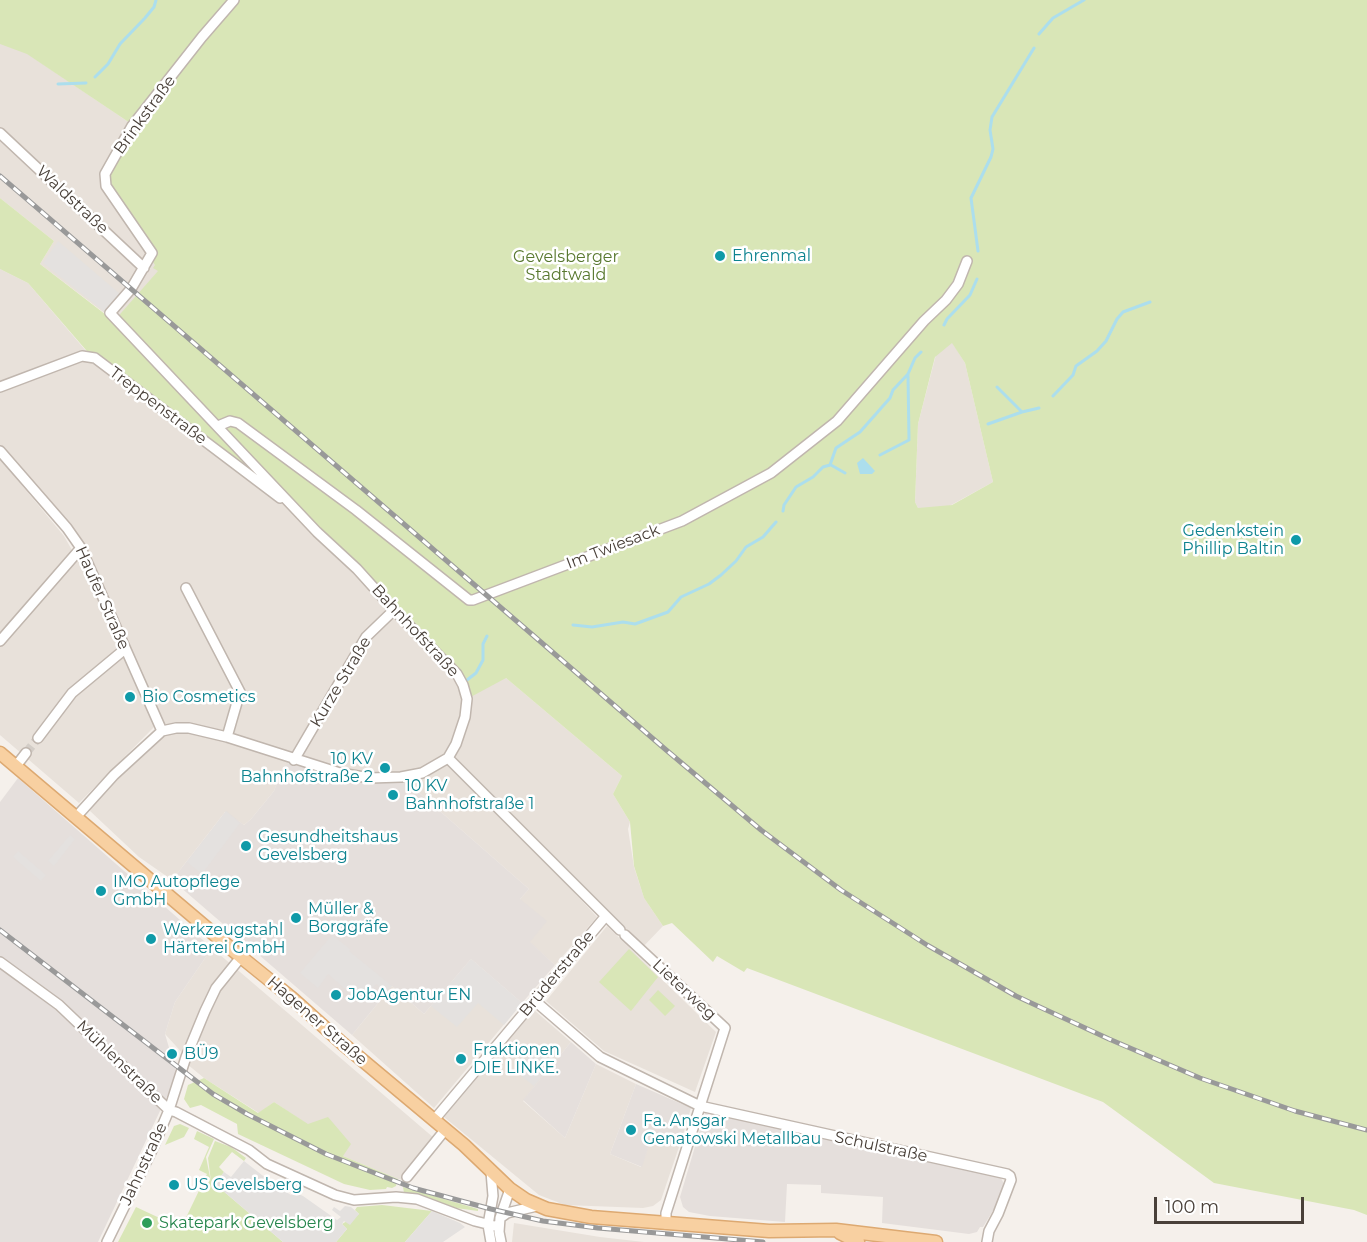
<!DOCTYPE html>
<html>
<head>
<meta charset="utf-8">
<style>
  body { margin:0 }
  #map { position:relative; width:1367px; height:1242px; overflow:hidden; background:#f5f0eb; font-family:Montserrat,sans-serif }
  canvas { display:block }
  .scale { position:absolute; left:1154px; top:1197px; width:150px; height:27px; box-sizing:border-box; border:3px solid #494039; border-top:0; padding-left:8px; font-size:18px; line-height:21px; white-space:nowrap; color:#494039; -webkit-text-stroke:4px #fff; paint-order:stroke }
</style>
</head>
<body>
<div id="map">
<canvas width="1367" height="1242"></canvas>
<div class="scale">100 m</div>
</div>
<script>
const context = document.querySelector('canvas').getContext('2d');
context.lineJoin = 'round';
function paint(path, color) { context.fillStyle = color; context.fill(path, 'evenodd'); }
const poly = rows => new Path2D(rows.map(r => 'M' + r).join(''));
function stroke(path, color, width, dash) { context.strokeStyle = color; context.lineWidth = width; context.lineCap = dash ? 'butt' : 'round'; context.setLineDash(dash || []); context.stroke(path); }
function label(font, color, halo, rows, align = 'center') {
  context.font = font + ' Montserrat,sans-serif'; context.lineWidth = 5; context.setLineDash([]); context.textBaseline = 'middle'; context.strokeStyle = halo; context.fillStyle = color; for (const [text, x, y, turn = 0] of rows) {
    context.save(); context.translate(x, y); context.rotate((+turn || 0) * Math.PI / 180); context.textAlign = isNaN(turn) ? turn : align; if (halo) context.strokeText(text, 0, 0); context.fillText(text, 0, 0); context.restore();
  }
}
const residential = poly([
  [0,35,130,123,159,271,115,321,40,264,54,241,0,198],
  [0,269,28,283,92,358,301,514,506,678,622,776,613,794,630,822,628,829,634,867,644,898,663,926,641,949,472,783,597,917,555,965,529,942,520,899,529,889,401,777,283,767,274,791,251,819,244,825,225,812,172,880,139,857,90,811,92,799,162,731,81,548,0,451],
  [949,337,965,363,993,482,924,520,915,502,918,424,939,343],
  [0,459,64,536,91,584,155,726,79,803,0,735],
  [607,926,716,1032,695,1092,604,1051,546,1001],
  [212,948,441,1144,410,1181,398,1179,343,1156,308,1125,274,1102,259,1113,204,1078,187,1064,186,1057,165,1034,175,1002],
  [471,959,522,1003,434,1108,352,1035,392,986,424,1014],
  [534,1010,571,1042,523,1101,565,1138,596,1064,636,1084,610,1154,641,1167,653,1131,681,1141,661,1200,653,1206,643,1208,565,1205,539,1195,444,1117],
  [514,1223,600,1237,644,1242,512,1242]
]);
const industrial = poly([
  [294,760,340,773,401,777,529,889,520,899,547,921,530,942,555,965,522,1003,471,959,424,1014,392,986,352,1035,172,880,226,811,244,825,251,819,274,791,283,767],
  [18,778,212,948,175,1002,165,1034,177,1075,98,1242,0,1242,0,802],
  [571,1042,596,1064,565,1138,523,1100],
  [636,1084,691,1108,681,1141,653,1132,642,1167,610,1154],
  [705,1113,809,1132,917,1156,1001,1178,1004,1184,994,1209,983,1227,980,1227,977,1232,969,1234,882,1223,883,1197,821,1193,821,1185,787,1184,785,1222,710,1216,689,1212,683,1207,680,1197]
]);
const green = poly([
  [0,0,1367,0,1367,1215,1354,1210,1214,1183,1103,1102,747,968,744,972,717,956,713,962,672,923,663,926,644,898,634,866,630,822,613,794,622,776,506,678,467,699,463,685,301,514,92,357,28,283,0,269,0,198,54,241,40,264,114,321,158,271,153,268,155,265,104,188,108,175,130,123,27,54,0,44],
  [952,343,965,363,993,482,952,505,918,508,915,502,918,424,935,357],
  [629,949,658,977,631,1011,599,982],
  [658,990,675,1006,665,1016,649,1000],
  [204,1078,258,1113,274,1102,308,1124,328,1117,351,1144,343,1156,398,1179,396,1186,392,1188,387,1187,386,1189,370,1190,344,1184,238,1134,237,1124,201,1105,190,1108,184,1099,188,1085],
  [180,1124,189,1128,184,1137,165,1145,174,1126],
  [197,1131,214,1139,206,1157,211,1182,208,1158,215,1141,231,1147,246,1158,244,1161,232,1152,219,1167,224,1172,215,1184,283,1242,118,1242,136,1207,181,1228,207,1174,199,1170,209,1147,194,1139],
  [403,1187,478,1209,478,1211,456,1208,424,1197,404,1193],
  [382,1205,432,1211,405,1242,336,1242,347,1229,342,1224,359,1214,355,1210,357,1207]
]);
const parking = poly([
  [58,241,120,294,105,312,43,263],
  [226,811,240,823,202,874,187,862],
  [70,835,75,839,54,866,48,861],
  [18,851,46,875,41,881,13,857],
  [332,935,350,949,349,951,392,986,386,992,376,984,364,999,361,997,358,1000,328,974,318,988,300,973],
  [471,959,522,1003,504,1025,478,1003,457,1027,431,1006],
  [536,1047,555,1062,534,1086,515,1071],
  [244,1161,276,1186,291,1195,294,1192,303,1196,337,1220,341,1217,332,1210,334,1207,340,1211,345,1206,351,1207,359,1214,350,1225,344,1221,342,1224,347,1229,336,1242,283,1242,215,1184,224,1172,231,1177],
  [432,1211,460,1223,465,1227,443,1242,405,1242]
]);
const water = poly([
  [863,458,875,471,872,474,860,474,857,463]
]);
const stream = poly([
  [1039,34,1053,18,1084,0],
  [95,77,108,64,120,44,145,18,154,7,156,0],
  [58,84,86,83],
  [978,251,971,198,991,157,993,149,990,130,992,117,1034,48],
  [944,325,947,319,970,295,977,279],
  [997,387,1022,412],
  [1053,396,1073,375,1076,366,1097,351,1106,341,1117,319,1123,312,1150,302],
  [988,424,1022,412,1039,408],
  [880,455,909,440,908,375],
  [831,465,845,473],
  [783,511,784,505,796,487,813,477,823,467,830,465,836,448,860,432,890,398,893,390,908,374,915,358,921,352],
  [573,625,592,627,623,622,635,624,668,612,681,597,709,584,721,575,736,561,746,547,763,537,776,522],
  [467,680,476,673,483,660,483,644,487,636]
]);
const minorTunnel = poly([
  [26,753,38,738]
]);
const minor = poly([
  [0,133,144,268],
  [0,387,82,356,95,358,280,498],
  [218,426,230,421,238,423,356,510,469,600,473,600,682,521,771,473,837,421,924,321,946,300,958,284,967,261],
  [0,451,67,528,81,548,162,731],
  [186,588,240,692,227,737],
  [0,641,81,548],
  [38,738,72,693,125,649],
  [448,758,620,930],
  [294,760,366,637,394,610],
  [16,766,26,753],
  [76,817,114,775,162,731,176,728,189,728,227,737,340,773,370,778,401,777,422,773,448,758,456,744,465,717,467,699,463,685,457,674,394,610,357,569,317,532,110,313,131,289,152,253,106,186,105,174,132,126,202,37,234,0],
  [625,935,725,1028,666,1213,666,1224],
  [0,962,59,1005,169,1110,176,1112,249,1150,267,1164,335,1195,354,1200,396,1197,417,1199,475,1221,499,1227],
  [535,1001,600,1057,700,1106,1007,1174,1010,1176,1011,1180,998,1214,989,1231,987,1242],
  [434,1120,605,917],
  [407,1177,445,1130],
  [500,1218,507,1213,537,1206],
  [107,1242,153,1148,169,1110,186,1057,205,1011,216,988,241,957],
  [491,1242,488,1225,493,1196,491,1172],
  [501,1242,499,1232,500,1218,510,1189]
]);
const major = poly([
  [0,753,241,957,293,999,343,1044,464,1145,510,1189,526,1200,547,1209,591,1217,769,1231,836,1230,936,1242],
  [840,1233,858,1242]
]);
const rail = poly([
  [0,176,665,749,761,830,841,890,927,945,1016,996,1109,1039,1200,1078,1295,1111,1367,1130],
  [0,930,213,1094,247,1114,326,1154,413,1188,491,1209,543,1221,598,1228,763,1242]
]);
const markers = [
  [720,256,6,"#0f9aa8"],
  [1296,540,6,"#0f9aa8"],
  [130,697,6,"#0f9aa8"],
  [385,768,6,"#0f9aa8"],
  [393,795,6,"#0f9aa8"],
  [246,846,6,"#0f9aa8"],
  [101,891,6,"#0f9aa8"],
  [296,918,6,"#0f9aa8"],
  [151,939,6,"#0f9aa8"],
  [336,995,6,"#0f9aa8"],
  [172,1054,6,"#0f9aa8"],
  [461,1059,6,"#0f9aa8"],
  [631,1130,6,"#0f9aa8"],
  [174,1185,6,"#0f9aa8"],
  [147,1223,6,"#2e9e5b"]
];
const streetNames = [
  ["Brinkstraße",145,115,-54],
  ["Waldstraße",72,200,43],
  ["Treppenstraße",158,406,37],
  ["Im Twiesack",613,547,-21],
  ["Haufer Straße",102,598,66],
  ["Bahnhofstraße",415,631,47],
  ["Kurze Straße",341,682,-59],
  ["Brüderstraße",557,974,-50],
  ["Lieterweg",684,990,43],
  ["Hagener Straße",317,1021,41],
  ["Mühlenstraße",119,1062,44],
  ["Schulstraße",881,1147,12],
  ["Jahnstraße",144,1164,-65]
];
const cultureNames = [
  ["Ehrenmal",732,256],
  ["Gedenkstein",1284,531,"right"],
  ["Phillip Baltin",1284,549,"right"],
  ["Bio Cosmetics",142,697],
  ["10 KV",373,759,"right"],
  ["Bahnhofstraße 2",373,777,"right"],
  ["10 KV",405,786],
  ["Bahnhofstraße 1",405,804],
  ["Gesundheitshaus",258,837],
  ["Gevelsberg",258,855],
  ["IMO Autopflege",113,882],
  ["GmbH",113,900],
  ["Müller &",308,909],
  ["Borggräfe",308,927],
  ["Werkzeugstahl",163,930],
  ["Härterei GmbH",163,948],
  ["JobAgentur EN",348,995],
  ["Fraktionen",473,1050],
  ["DIE LINKE.",473,1068],
  ["BÜ9",184,1054],
  ["Fa. Ansgar",643,1121],
  ["Genatowski Metallbau",643,1139],
  ["US Gevelsberg",186,1185]
];
const parkNames = [
  ["Gevelsberger",566,257],
  ["Stadtwald",566,275]
];
const leisureNames = [
  ["Skatepark Gevelsberg",159,1223]
];
paint(residential, '#e8e1da');
paint(industrial, '#e5dfdc');
paint(green, '#d9e6b7');
paint(parking, '#e4e1df');
paint(water, '#acdeed');
stroke(stream, '#acdeed', 3);
stroke(minorTunnel, '#d3cdc7', 9, [9, 4.5]);
stroke(minor, '#c0b6ae', 12);
stroke(major, '#dda971', 15);
stroke(minor, '#fff', 9);
stroke(major, '#f8d0a1', 12);
stroke(rail, '#999', 5);
stroke(rail, '#fff', 3, [9]);
for (const [x, y, r, color] of markers) { const dot = new Path2D(); dot.arc(x, y, r, 0, 2 * Math.PI); context.fillStyle = color; context.fill(dot); stroke(dot, '#fff', 2); }
label('16px', '#494039', '#fff', streetNames);
label('16px', '#0d838f', '#fff', cultureNames, 'left');
label('16px', '#58782f', '#fff', parkNames);
label('16px', '#27864d', '#fff', leisureNames, 'left');
</script>
</body>
</html>
